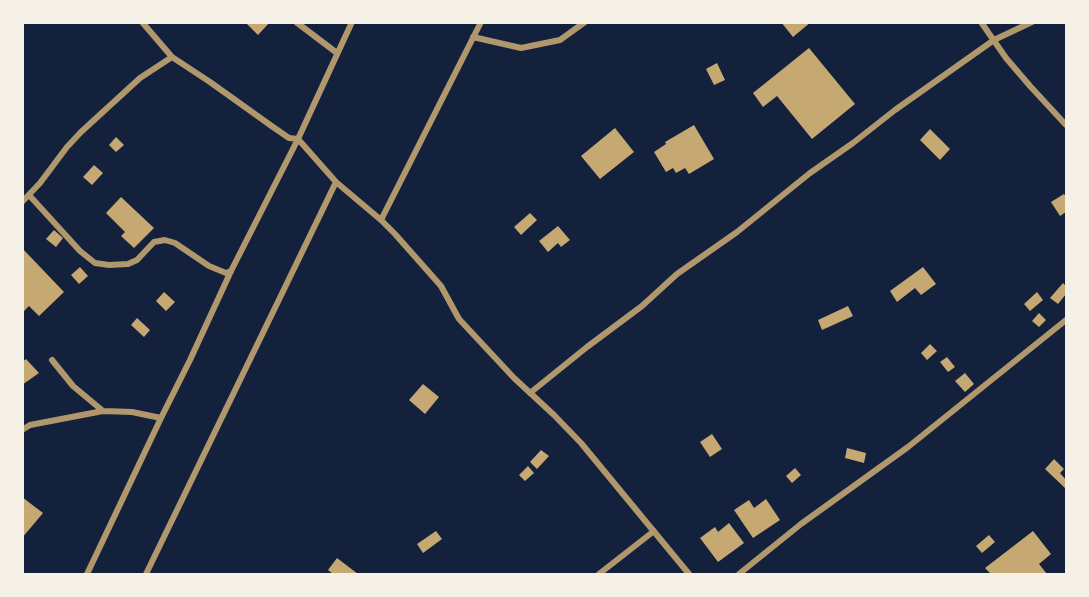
<!DOCTYPE html>
<html>
<head>
<meta charset="utf-8">
<style>
  body { margin:0 }
  #map { position:relative; width:1089px; height:597px; overflow:hidden; background:#14213d; font-family:"Noto Sans",sans-serif }
  canvas { display:block }
  .frame { position:absolute; inset:0; border:24px solid #f6f1e7; pointer-events:none }
</style>
</head>
<body>
<div id="map">
<canvas width="1089" height="597"></canvas>
<div class="frame"></div>
</div>
<script>
const context = document.querySelector('canvas').getContext('2d');
context.lineJoin = 'round';
function paint(path, color) { context.fillStyle = color; context.fill(path, 'evenodd'); }
const poly = rows => new Path2D(rows.map(r => 'M' + r).join(''));
function stroke(path, color, width, dash) { context.strokeStyle = color; context.lineWidth = width; context.lineCap = dash ? 'butt' : 'round'; context.setLineDash(dash || []); context.stroke(path); }
const building = poly([
  [249,22,270,22,258,35,247,24],
  [781,22,811,22,793,37],
  [809,48,855,104,812,139,777,96,763,107,753,93],
  [717,63,725,80,714,85,706,69],
  [694,125,714,159,689,174,685,168,676,173,673,168,666,172,654,152,666,144,665,142],
  [615,128,634,152,600,179,581,156],
  [930,129,950,149,940,160,920,140],
  [116,137,124,145,116,152,109,145],
  [94,165,103,173,92,185,83,177],
  [1064,194,1066,197,1066,212,1060,216,1051,202],
  [121,197,154,228,134,248,121,236,125,232,106,213],
  [530,213,537,220,521,235,514,227],
  [558,226,570,240,561,247,558,243,548,252,539,241],
  [54,230,63,238,56,247,46,239],
  [22,248,64,292,39,316,29,306,24,311,22,309],
  [80,267,88,276,79,284,71,275],
  [923,267,936,284,921,295,915,288,897,302,890,291],
  [1063,283,1066,286,1066,294,1058,304,1050,298],
  [164,292,175,302,166,311,156,301],
  [1037,292,1043,300,1030,311,1024,304],
  [848,306,853,316,822,330,818,320],
  [1039,313,1046,320,1039,327,1032,321],
  [137,318,150,330,144,337,131,325],
  [930,344,937,351,927,360,921,353],
  [947,357,955,367,948,372,940,362],
  [26,359,39,373,22,385,22,362],
  [965,373,974,384,965,392,955,381],
  [423,384,439,397,425,414,409,400],
  [712,434,722,449,710,457,700,442],
  [847,448,866,453,864,463,845,458],
  [541,450,549,456,537,469,530,462],
  [1054,459,1064,469,1060,473,1066,480,1066,489,1045,469],
  [528,466,534,473,525,481,519,475],
  [795,468,801,475,792,483,786,476],
  [22,497,43,513,22,538],
  [766,499,780,520,753,538,734,510,749,500,754,508],
  [729,523,744,543,718,562,700,538,715,527,718,532],
  [436,531,442,539,423,553,417,544],
  [1033,531,1051,554,1039,564,1047,574,991,574,985,568],
  [989,535,995,542,982,553,976,546],
  [337,558,358,574,333,574,328,570]
]);
const minor = poly([
  [142,22,172,57,210,82,273,127,289,138,298,139,336,182,381,220,395,234,441,286,459,319,514,378,554,415,581,443,689,574],
  [296,22,337,53],
  [981,22,1006,58,1030,86,1066,125],
  [473,37,521,48,560,40,585,22],
  [29,195,80,251,95,263,109,265,128,264,137,260,154,242,165,240,175,243,209,266,226,273,231,271],
  [22,202,40,183,67,147,81,132,140,78,172,57],
  [381,220,481,22],
  [52,360,73,386,103,411],
  [530,393,587,347,642,306,677,274,737,232,810,173,853,143,895,110,994,40,1032,22],
  [22,430,30,425,103,411,132,412,161,418],
  [87,574,161,418,190,360,231,271,298,139,352,22],
  [146,574,336,182],
  [599,574,654,531],
  [739,574,801,524,908,447,1066,320]
]);
paint(building, '#c6a872');
stroke(minor, '#b1986c', 6);
</script>
</body>
</html>
